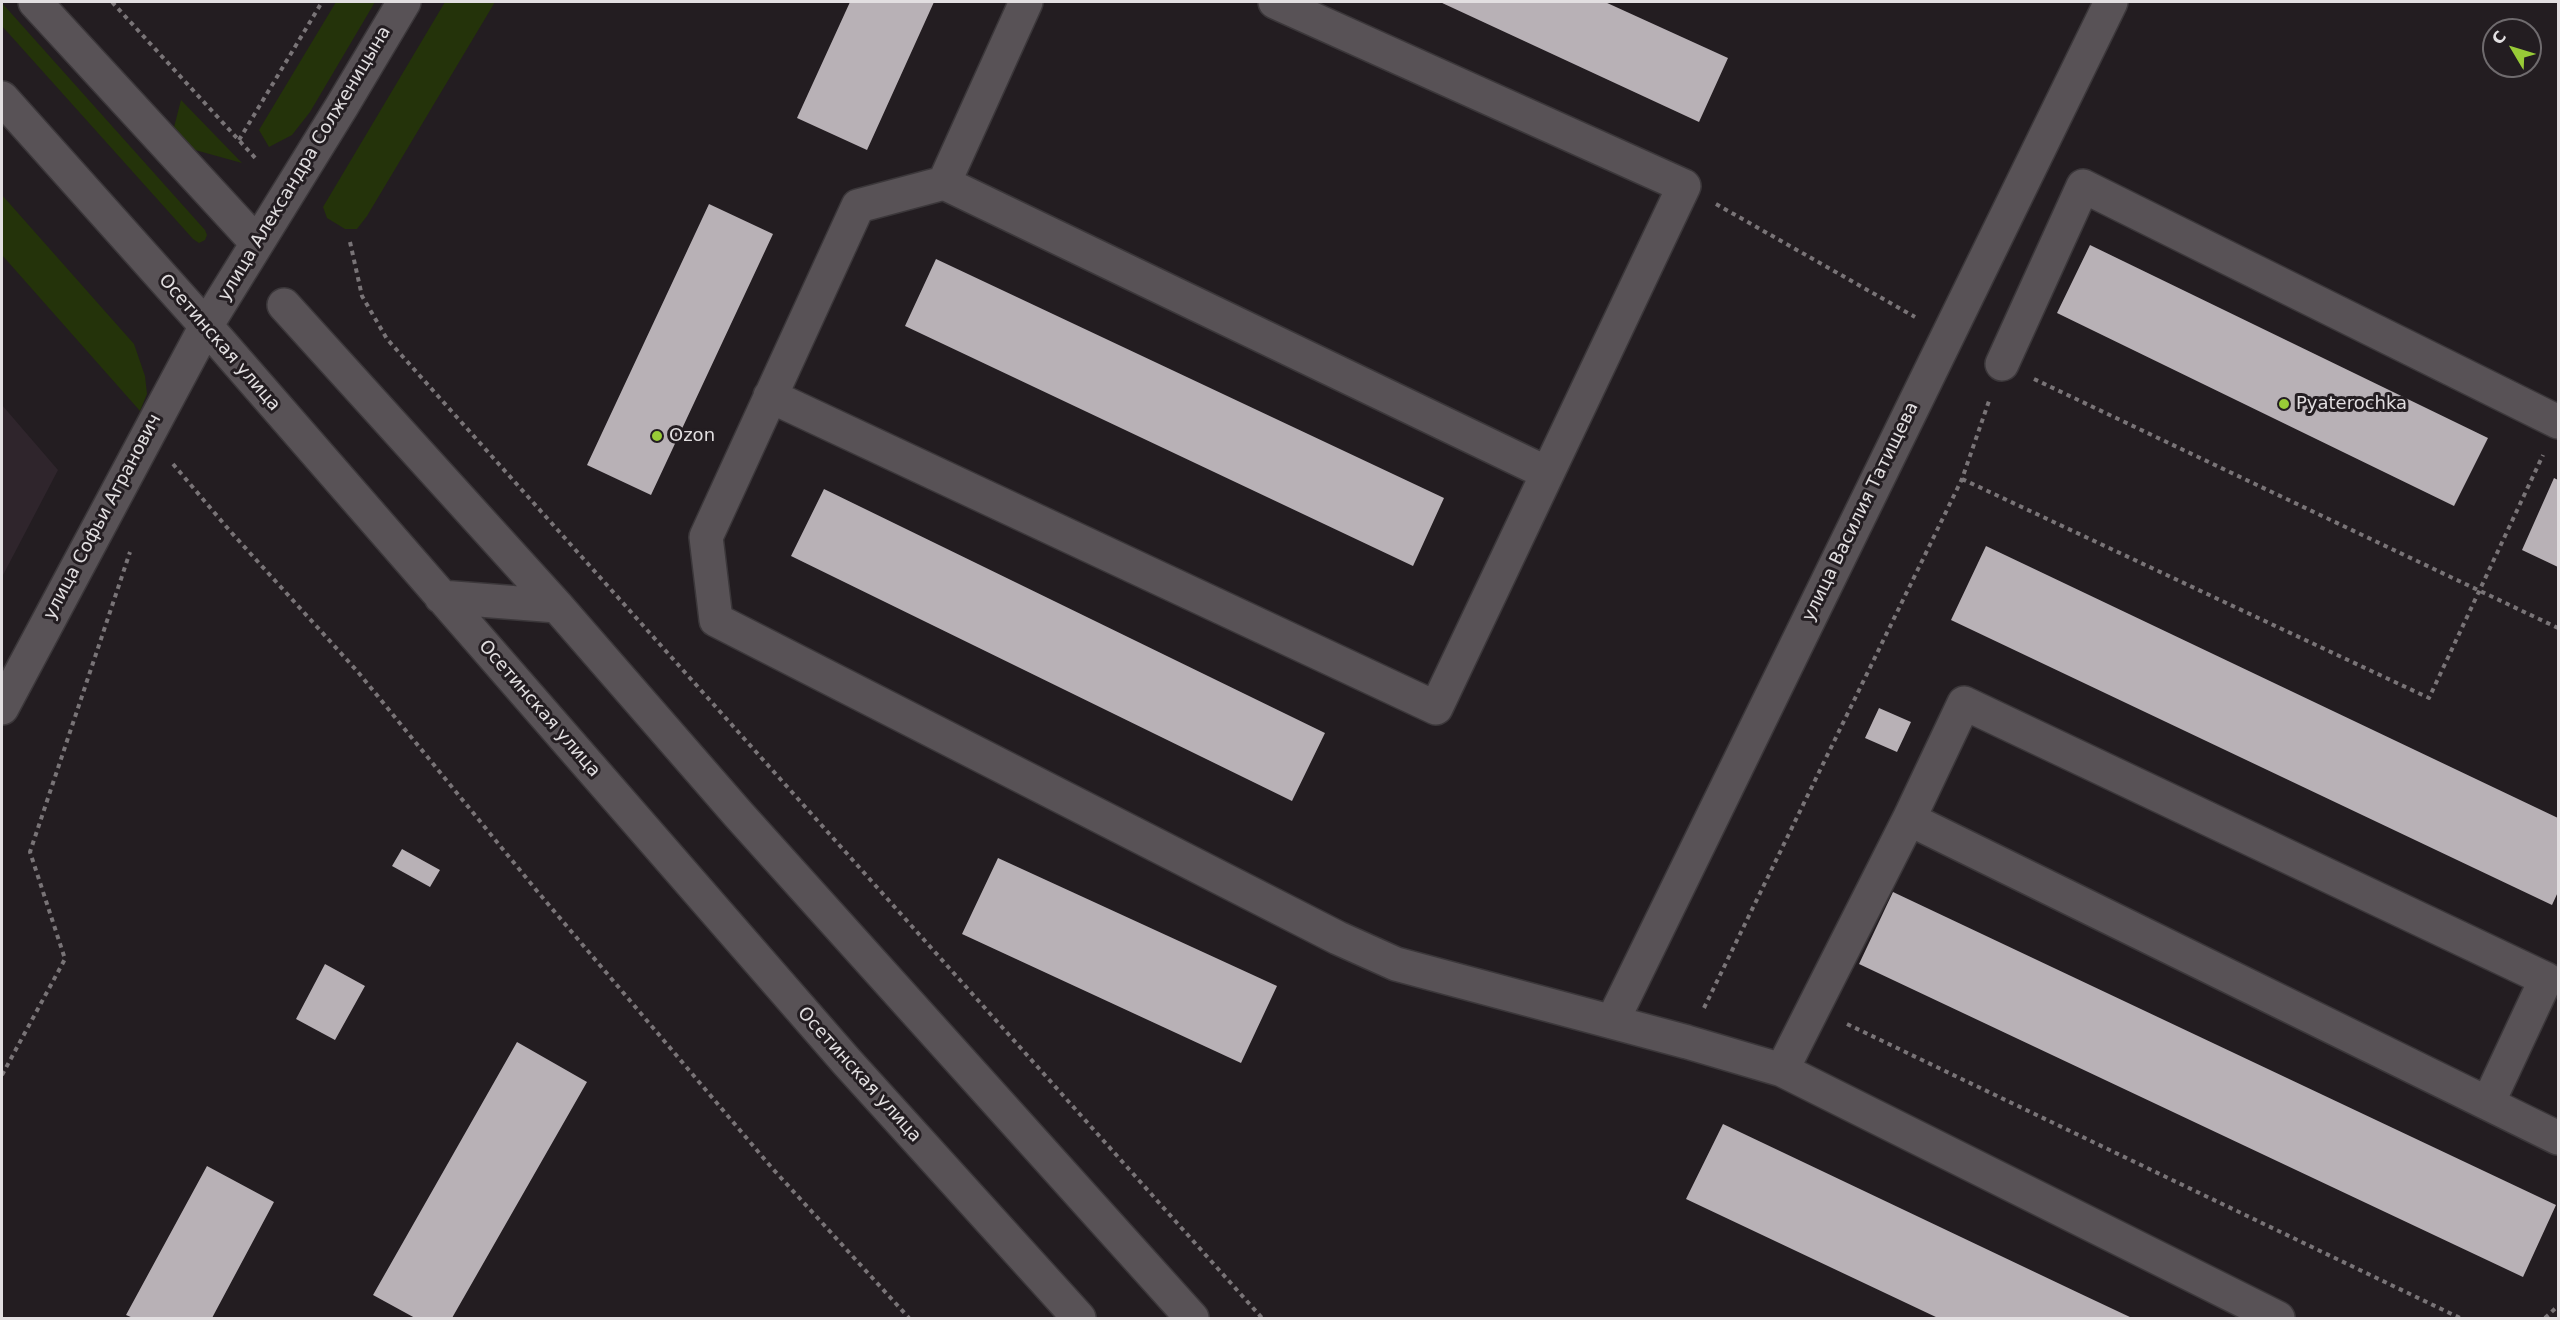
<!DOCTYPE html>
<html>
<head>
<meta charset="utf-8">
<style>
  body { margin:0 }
  #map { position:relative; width:2560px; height:1320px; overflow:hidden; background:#231d21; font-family:"DejaVu Sans",sans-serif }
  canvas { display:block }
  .frame { position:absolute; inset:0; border:3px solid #e2dfe1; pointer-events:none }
  .north { position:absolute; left:2482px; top:18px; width:60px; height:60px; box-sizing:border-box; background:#231d21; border:2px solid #6f6b6e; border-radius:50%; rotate:308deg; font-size:16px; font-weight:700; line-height:24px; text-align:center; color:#e2dfe1 }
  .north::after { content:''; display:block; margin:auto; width:21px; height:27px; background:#98cb37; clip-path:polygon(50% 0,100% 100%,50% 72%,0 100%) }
</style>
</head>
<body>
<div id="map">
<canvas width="2560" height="1320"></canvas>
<div class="frame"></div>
<div class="north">С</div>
</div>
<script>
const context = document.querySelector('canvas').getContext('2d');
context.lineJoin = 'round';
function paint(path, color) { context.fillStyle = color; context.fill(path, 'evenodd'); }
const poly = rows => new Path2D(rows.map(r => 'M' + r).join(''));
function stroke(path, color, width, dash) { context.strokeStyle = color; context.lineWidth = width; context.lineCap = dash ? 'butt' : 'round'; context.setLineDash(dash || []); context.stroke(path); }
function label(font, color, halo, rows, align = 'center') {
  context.font = font + ' "DejaVu Sans",sans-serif'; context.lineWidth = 6; context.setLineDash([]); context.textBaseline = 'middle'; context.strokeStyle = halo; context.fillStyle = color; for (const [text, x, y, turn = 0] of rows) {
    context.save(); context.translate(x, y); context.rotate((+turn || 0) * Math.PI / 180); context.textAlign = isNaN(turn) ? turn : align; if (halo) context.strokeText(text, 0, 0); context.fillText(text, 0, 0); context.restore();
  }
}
const built = poly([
  [2,405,58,470,2,577]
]);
const green = poly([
  [336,2,375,2,310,112,292,135,269,147,259,130],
  [445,2,495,2,367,216,357,229,345,229,327,218,323,207],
  [2,3,205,230,207,235,205,240,199,243,193,239,2,26],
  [181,100,242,163,195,150,173,131],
  [2,195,134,344,145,376,147,394,140,411,2,255]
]);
const building = poly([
  [850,2,934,2,867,150,797,118],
  [1440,2,1605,2,1728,58,1699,122],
  [709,204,773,234,651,495,587,465],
  [2090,245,2488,438,2454,506,2057,313],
  [936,259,1444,498,1413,566,905,326],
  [2554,478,2558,480,2558,567,2522,550],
  [824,489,1325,733,1292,801,791,556],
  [1986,546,2558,818,2558,892,2552,905,1951,620],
  [1879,708,1911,722,1897,752,1865,738],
  [402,849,440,870,430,887,392,866],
  [998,858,1277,986,1241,1063,962,934],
  [1893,892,2556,1205,2523,1277,1859,964],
  [325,964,365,986,335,1040,296,1019],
  [517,1042,587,1082,452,1318,415,1318,373,1295],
  [1723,1124,2081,1294,2132,1318,1938,1318,1686,1199],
  [207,1166,274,1202,212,1318,133,1318,126,1315]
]);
const path = poly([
  [112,2,258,161],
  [239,140,322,2],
  [1716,204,1915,317],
  [350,242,362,296,387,339,1262,1318],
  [2034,379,2558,628],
  [173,464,230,531,358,672,537,891,772,1168,909,1318],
  [1962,479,2429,698,2543,455],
  [1704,1008,1962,479,1990,398],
  [1847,1024,2460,1318],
  [2,1075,65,959,30,852,130,552],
  [2545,1318,2558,1306]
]);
const minor = poly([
  [35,2,256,242],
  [1026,2,944,183,858,206,706,537,716,620,1338,938,1396,964,1687,1042,1782,1070,2278,1318],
  [2,98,206,326,847,1062,1079,1318],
  [944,183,1547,473],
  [284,305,557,606,739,815,1192,1318],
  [2002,364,2083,186,2558,422],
  [770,396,1436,708,1684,186,1275,2],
  [441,597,557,606],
  [2,708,206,326,342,106,404,2],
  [1909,819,1964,703,2546,979,2488,1103],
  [1612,1022,2111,2],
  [1782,1070,1909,819,2558,1138]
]);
const markers = [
  [2284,404,6,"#98cb37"],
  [657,436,6,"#98cb37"]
];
const streetNames = [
  ["улица Александра Солженицына",305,164,-59],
  ["Осетинская улица",219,343,49],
  ["улица Василия Татищева",1861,512,-64],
  ["улица Софьи Агранович",103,517,-62],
  ["Осетинская улица",539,709,49],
  ["Осетинская улица",859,1075,48]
];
const poiNames = [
  ["Pyaterochka",2296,404],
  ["Ozon",669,436]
];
paint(built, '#2f252c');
paint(green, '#24330a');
paint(building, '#b8b1b6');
stroke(minor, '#3b373a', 36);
stroke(path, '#797477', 4, [4.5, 4.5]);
stroke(minor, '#585256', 33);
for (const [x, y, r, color] of markers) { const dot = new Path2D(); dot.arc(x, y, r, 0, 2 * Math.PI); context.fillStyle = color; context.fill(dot); stroke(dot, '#231d21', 2); }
label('18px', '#e2dfe1', '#231d21', streetNames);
label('18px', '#e2dfe1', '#231d21', poiNames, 'left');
</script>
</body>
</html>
